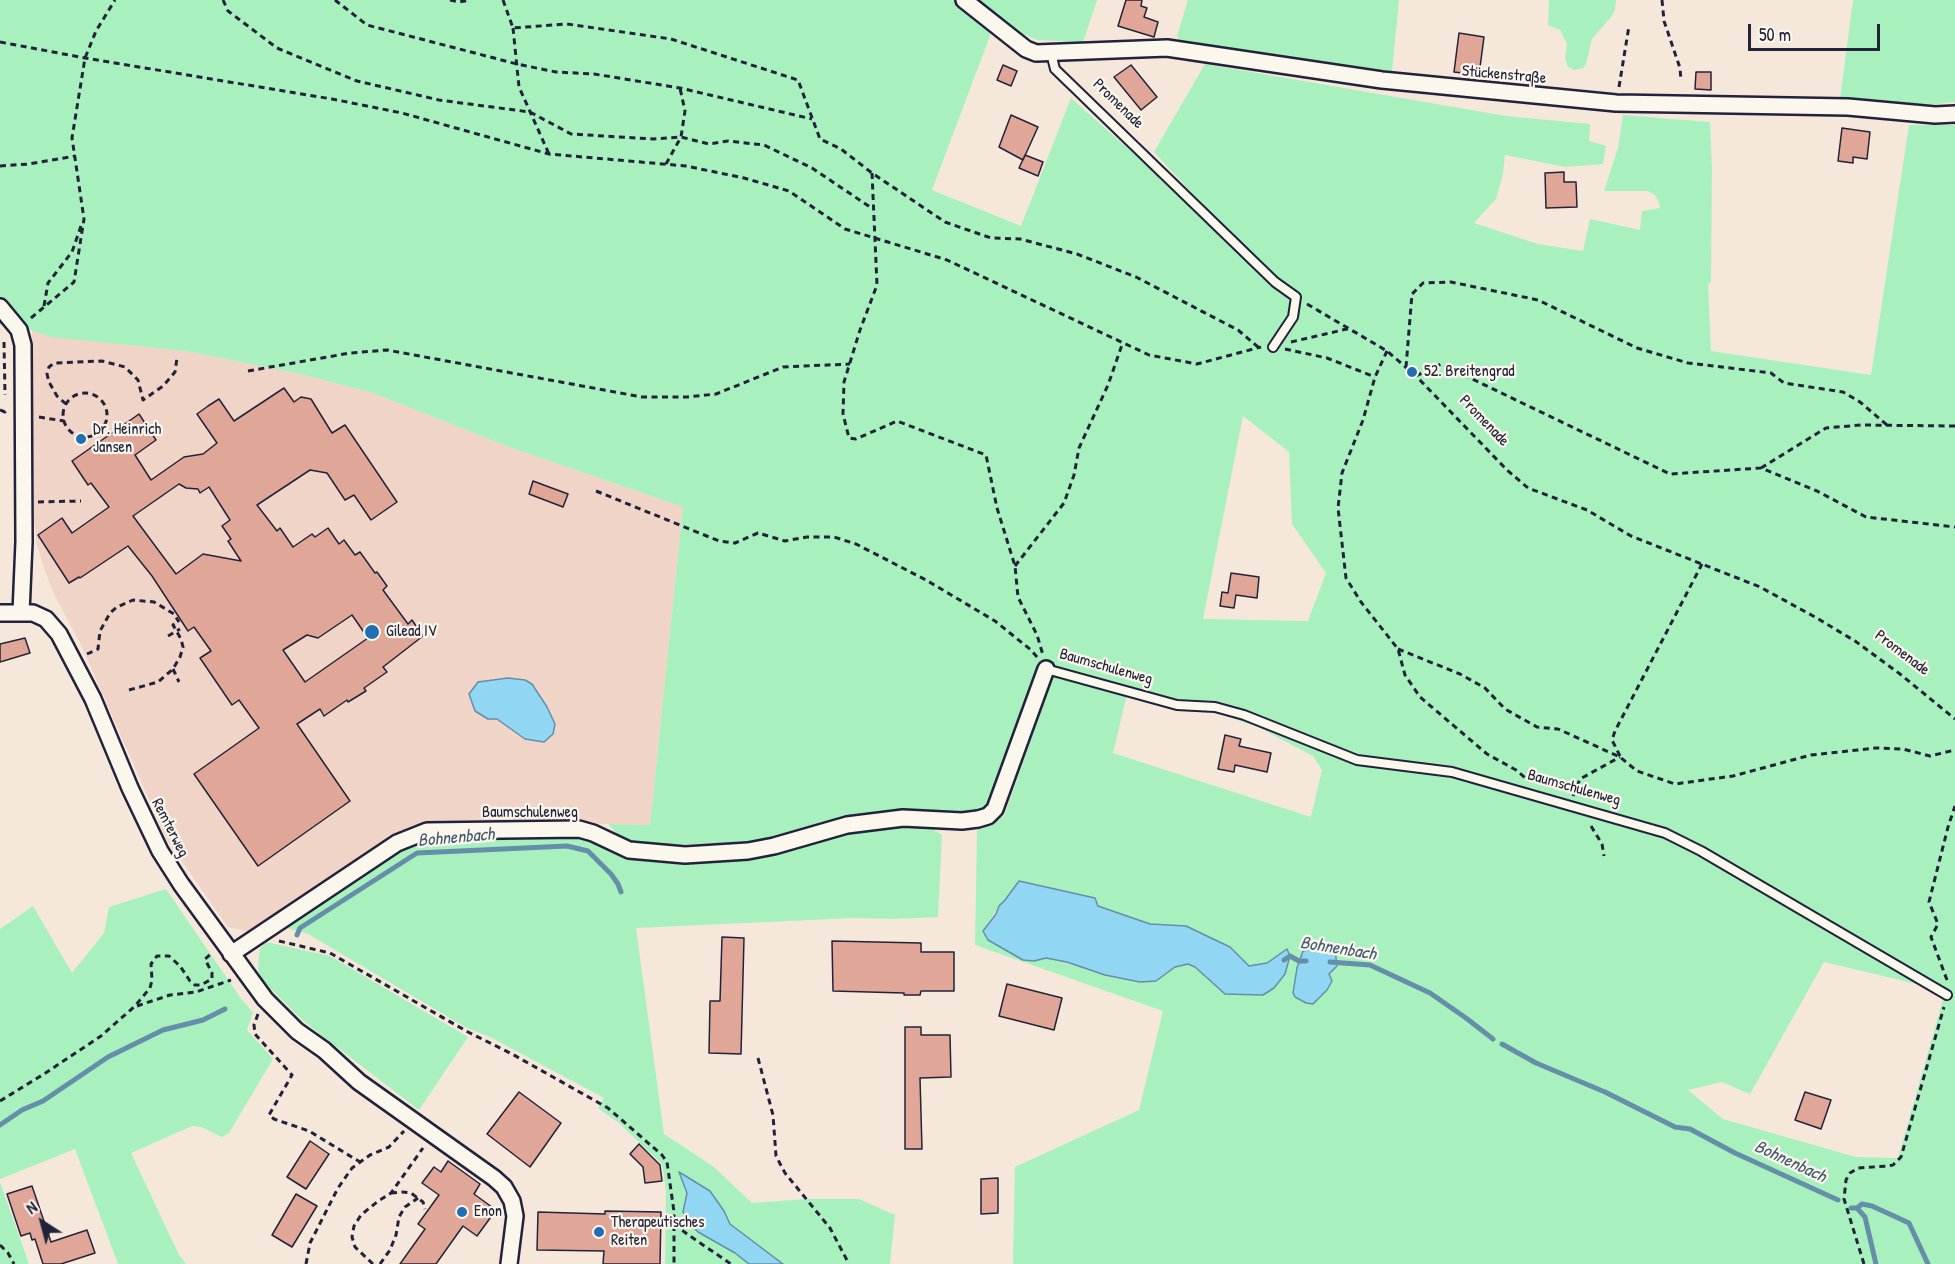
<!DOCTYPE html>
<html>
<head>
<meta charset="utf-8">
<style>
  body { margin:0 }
  #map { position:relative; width:1955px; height:1264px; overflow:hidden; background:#f6e7db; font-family:"Patrick Hand",sans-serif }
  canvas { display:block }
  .north { position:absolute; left:12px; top:1192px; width:60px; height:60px; -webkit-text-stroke:4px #fbf7ec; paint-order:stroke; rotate:324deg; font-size:16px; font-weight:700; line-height:24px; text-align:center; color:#22223b }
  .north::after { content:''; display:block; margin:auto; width:21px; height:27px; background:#22223b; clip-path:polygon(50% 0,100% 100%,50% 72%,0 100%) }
  .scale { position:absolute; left:1748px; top:24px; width:132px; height:27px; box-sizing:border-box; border:3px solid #22223b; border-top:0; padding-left:8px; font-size:18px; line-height:21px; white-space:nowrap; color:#22223b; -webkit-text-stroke:4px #fbf7ec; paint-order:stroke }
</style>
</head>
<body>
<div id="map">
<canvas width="1955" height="1264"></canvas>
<div class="north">N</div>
<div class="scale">50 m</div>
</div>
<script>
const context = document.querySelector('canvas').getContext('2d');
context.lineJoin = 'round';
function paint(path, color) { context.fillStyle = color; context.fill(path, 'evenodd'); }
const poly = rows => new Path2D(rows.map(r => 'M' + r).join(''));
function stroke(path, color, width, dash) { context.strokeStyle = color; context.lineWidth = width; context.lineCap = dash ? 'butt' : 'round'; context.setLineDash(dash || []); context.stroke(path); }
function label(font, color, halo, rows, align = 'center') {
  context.font = font + ' "Patrick Hand",sans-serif'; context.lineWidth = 4.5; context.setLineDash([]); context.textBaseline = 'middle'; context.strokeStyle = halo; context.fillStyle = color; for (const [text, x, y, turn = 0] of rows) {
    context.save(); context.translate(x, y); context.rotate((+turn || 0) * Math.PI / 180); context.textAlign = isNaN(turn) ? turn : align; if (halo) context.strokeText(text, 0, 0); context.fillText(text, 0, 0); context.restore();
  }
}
const built = poly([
  [32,330,186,351,305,375,373,393,512,448,683,507,650,825,567,823,250,932,228,927,167,840,81,645,54,594,45,571,37,545,34,520]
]);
const green = poly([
  [0,0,1097,0,1083,42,1037,40,1017,31,1001,18,991,33,932,190,1021,226,1071,98,1187,201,1201,203,1154,152,1205,64,1506,116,1590,124,1589,141,1606,146,1603,164,1565,167,1505,155,1503,174,1496,199,1474,223,1538,244,1583,251,1590,219,1640,230,1642,211,1660,208,1659,202,1655,195,1648,191,1604,191,1618,148,1623,115,1710,122,1712,168,1711,282,1708,284,1711,351,1871,375,1909,125,1955,125,1955,1264,1013,1264,1015,1167,1139,1110,1163,1011,975,945,977,830,1004,816,1054,675,1041,671,992,806,976,816,748,842,646,846,621,838,608,824,650,825,683,507,512,448,373,393,305,375,186,351,50,337,32,330,0,325],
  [1243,416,1289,452,1292,524,1326,573,1308,621,1203,619],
  [1127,694,1179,711,1218,713,1260,728,1313,756,1322,770,1311,817,1113,753],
  [1019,881,1150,924,1186,926,1230,947,1249,966,1267,963,1287,949,1290,956,1285,974,1274,988,1263,995,1225,994,1195,967,1188,964,1175,967,1156,981,1105,975,1067,962,1045,958,983,931,999,906,1005,900],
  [1824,962,1925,986,1944,996,1898,1158,1856,1157,1723,1119,1688,1090,1722,1082,1750,1094],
  [1188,0,1399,0,1392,71,1180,42,1177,36],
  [1549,0,1616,0,1615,10,1611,17,1592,39,1586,64,1583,68,1574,70,1568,67,1565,58,1567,44,1560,30,1548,25],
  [1853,0,1955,0,1955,102,1919,106,1840,99],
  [924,824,942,835,938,917,894,919,854,918,636,928,664,1134,714,1167,752,1203,806,1199,859,1199,895,1215,890,1264,665,1264,666,1190,662,1164,620,1124,598,1108,604,1098,490,1037,467,1028,308,934,285,927,401,847,429,838,565,832,688,860,848,829],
  [166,889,242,1000,253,1012,247,1030,273,1059,229,1133,222,1137,201,1127,192,1126,131,1153,179,1255,186,1264,118,1264,75,1149,0,1179,0,929,33,906,72,973,104,933,109,907],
  [266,942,330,956,468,1037,419,1110,321,1035,298,1016,264,982,259,974,258,968,260,949],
  [0,1182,29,1264,0,1264]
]);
const water = poly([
  [508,678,525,680,532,684,547,707,555,724,553,734,544,742,525,739,497,719,488,719,475,711,469,694,478,682,508,678],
  [1019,881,1095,898,1098,906,1150,924,1186,926,1230,947,1249,966,1267,963,1287,949,1290,956,1285,974,1274,988,1263,995,1225,994,1195,967,1188,964,1175,967,1156,981,1140,982,1105,975,1067,962,1046,958,1034,961,1023,960,988,940,983,931,996,914,999,906,1005,900,1019,881],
  [1320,947,1331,948,1335,950,1337,966,1329,974,1332,981,1327,990,1313,1004,1306,1003,1295,997,1293,993,1297,968,1303,951,1320,947],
  [679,1172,710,1191,724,1211,730,1224,783,1264,749,1264,735,1253,698,1232,688,1222,683,1212,687,1193,679,1172]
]);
const stream = poly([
  [297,935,300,928,417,853,567,846,588,851,611,874,618,884,621,892],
  [1284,960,1290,956,1299,961,1306,961],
  [1330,962,1370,965,1430,993,1466,1018,1493,1039],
  [1502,1044,1536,1063,1605,1092,1675,1127,1690,1129,1735,1153,1838,1200],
  [0,1125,22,1110,43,1101,108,1057,163,1030,203,1020,225,1009],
  [1851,1208,1857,1208,1865,1217,1876,1264],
  [1857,1208,1862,1204,1872,1206,1909,1223,1928,1264]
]);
const building = poly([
  [1126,0,1142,0,1141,6,1147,8,1144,17,1158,22,1154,37,1118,26,1126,0],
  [1459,33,1484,37,1479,75,1454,72,1459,33],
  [1003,65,1017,71,1011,86,997,80,1003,65],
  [1131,65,1157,97,1141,110,1114,77,1131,65],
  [1696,72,1711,72,1711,90,1695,89,1696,72],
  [1011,115,1038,127,1023,160,999,147,1011,115],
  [1842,128,1870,132,1867,159,1853,157,1853,163,1838,161,1842,128],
  [1025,155,1043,162,1038,176,1019,168,1025,155],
  [1564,172,1564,182,1576,182,1577,207,1546,208,1545,173,1564,172],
  [284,388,294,402,301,397,311,399,332,433,345,425,397,502,371,520,354,495,345,500,327,473,310,470,257,505,277,531,280,528,293,547,312,534,315,537,328,528,339,544,344,540,355,555,360,552,375,573,377,572,387,586,383,590,408,624,412,620,423,636,383,667,387,672,364,688,366,691,348,702,347,700,324,716,320,709,297,724,350,801,258,866,194,774,259,728,239,700,232,705,200,658,211,651,194,627,188,631,152,576,128,546,80,578,79,577,69,583,38,535,62,518,72,533,109,507,91,483,88,485,72,461,139,414,156,440,135,455,151,480,184,457,203,454,217,443,197,414,208,406,219,399,234,421,284,388],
  [179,484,186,488,198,489,200,493,209,487,230,520,222,526,231,539,228,541,241,561,203,554,176,574,133,516,179,484],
  [352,615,368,638,305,682,283,650,307,635,318,638,352,615],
  [533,481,568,494,563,507,529,494,533,481],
  [1231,573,1259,577,1257,598,1236,595,1234,608,1220,606,1222,592,1228,593,1231,573],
  [25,638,30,653,0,662,0,644,25,638],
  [1225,735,1241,739,1239,746,1271,753,1267,772,1235,765,1234,772,1218,769,1225,735],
  [722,937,744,938,741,1054,709,1053,710,1001,720,1001,722,937],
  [832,941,921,943,921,952,954,952,954,991,921,991,920,995,904,995,904,993,833,991,832,941],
  [1007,984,1062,998,1054,1030,999,1016,1007,984],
  [905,1027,921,1027,921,1035,950,1035,951,1077,920,1078,922,1149,905,1149,905,1027],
  [519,1092,561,1123,530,1167,487,1134,519,1092],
  [1805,1092,1831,1100,1821,1129,1795,1120,1805,1092],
  [310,1141,329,1154,306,1189,287,1177,310,1141],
  [639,1144,660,1165,662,1181,645,1183,643,1167,630,1154,639,1144],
  [448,1161,480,1184,474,1194,496,1210,477,1236,463,1226,436,1264,400,1264,425,1229,418,1224,439,1195,422,1183,434,1167,441,1172,448,1161],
  [998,1178,998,1213,981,1214,981,1179,998,1178],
  [32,1186,51,1242,87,1230,95,1253,61,1264,43,1264,35,1239,32,1240,30,1233,21,1236,7,1194,32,1186],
  [296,1194,317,1206,292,1247,272,1235,296,1194],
  [605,1211,661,1212,660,1264,603,1264,604,1251,537,1250,538,1212,605,1214,605,1211]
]);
const path = poly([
  [223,0,228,11,277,48,357,81,439,100,530,112,571,134,653,139,681,137,709,144,728,141,764,145,812,168,873,209],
  [335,0,367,25,517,64,556,72,594,74,680,88,812,119],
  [450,0,459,2,470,0],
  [503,0,513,28,567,24,671,39,798,80,820,139,841,149,872,173,945,222,991,238,1020,239,1077,254,1136,277,1238,330,1258,347],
  [1662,0,1664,21,1680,68,1681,81],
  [513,28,519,87,549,154],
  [0,42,85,58,332,99,402,113,549,154,686,166,744,178,789,191,845,229,947,260,1149,355,1197,364,1261,347],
  [1619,87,1629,26],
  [666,164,681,137,685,111,680,88],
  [0,166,29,164,75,156],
  [872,173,877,285,860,330,844,382,843,414,849,438,856,439,897,421,986,455,997,508,1015,566,1018,597,1037,635,1043,655],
  [1307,304,1387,351,1416,376,1507,470,1528,488,1587,510,1631,536,1760,587,1815,617,1855,641,1900,674,1955,719],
  [44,306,48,283,72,252,81,226],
  [31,318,74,282,84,219,72,138,85,58,96,31,115,0],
  [4,342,5,395],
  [1291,342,1351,328],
  [1285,349,1327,358,1375,377],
  [1387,351,1375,377,1363,420,1342,473,1338,508,1346,578,1361,602,1398,649,1405,675,1420,697,1487,754,1516,770,1529,781],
  [1406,367,1412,294,1423,283,1451,282,1538,300,1637,348,1688,363,1771,373,1784,383,1843,392,1860,402,1887,425],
  [248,371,350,353,387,350,642,397,687,397,716,394,783,367,850,364],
  [1416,376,1441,364,1670,474,1761,468,1817,491,1866,517,1955,527],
  '63 415a22 22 0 1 1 44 0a22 22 0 1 1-44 0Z',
  [66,404,57,396,49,382,47,374,49,367,54,363,102,361,125,367,138,380,143,400,163,386,175,372,177,358],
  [0,410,5,412,5,408],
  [39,417,64,421],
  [1761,468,1826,428,1861,425,1955,426],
  [596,491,719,541,735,543,758,533,785,541,807,537,834,537,856,544,926,580,995,621,1031,650,1038,658],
  [38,502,81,501],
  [1015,566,1064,503,1074,475,1079,448,1108,385,1123,342],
  [168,636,180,629],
  [1398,649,1460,674,1485,688,1505,709,1537,727,1558,729,1620,757,1637,771,1675,784,1733,776,1811,755,1876,748,1903,749,1930,756,1955,750],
  [87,654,98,649,100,631,110,613,117,607,133,600,154,602,174,614,179,622],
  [173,669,179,682],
  [129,690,158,682,173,669,180,657,183,647,181,639,173,625,178,621],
  [1620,756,1612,740,1615,731,1702,564],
  [1573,796,1580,779,1620,757],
  [1591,826,1602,844,1604,856],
  [279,941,330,953,468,1032,512,1054,608,1108,662,1155,667,1162,674,1212,674,1264],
  [1947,980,1931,937,1938,924,1929,902,1948,827,1955,806],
  [137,1006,170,995,196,992,231,980],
  [258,1014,254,1025,255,1034,292,1075,269,1115,274,1119,309,1131,360,1162],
  [758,1058,773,1115,776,1156,785,1173,830,1228,849,1264],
  [0,1101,44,1074,101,1036,135,1006,150,988,152,980,151,964,157,956,169,956,180,966,190,981,195,985,201,985,212,979,212,973,205,959,213,952],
  [391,1193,402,1192,411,1193,423,1202,425,1209],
  [674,1224,687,1234,731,1264],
  [0,1245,8,1253,14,1264],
  [306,1264,310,1243,338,1188,352,1168,370,1155,389,1147,404,1131],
  [373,1264,355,1247,352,1237,354,1226,361,1215,377,1202,391,1193,423,1148],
  [380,1264,390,1250,396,1235,399,1217,405,1207,418,1198],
  [1864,1264,1844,1199,1846,1180,1850,1173,1858,1168,1888,1166,1893,1165,1901,1157,1944,1007]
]);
const lane = poly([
  [1051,53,1055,69,1275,282,1296,297,1293,317,1273,347],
  [1046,669,1177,705,1215,707,1244,715,1357,760,1452,772,1665,833,1701,851,1947,995]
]);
const street = poly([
  [964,0,1026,49,1036,53,1167,48,1382,80,1616,103,1848,107,1935,115,1955,114],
  [0,307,19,330,23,345,24,542,21,613],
  [0,613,33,613,46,619,59,634,93,699,130,788,160,851,181,884,265,999,297,1031,324,1050,359,1082,494,1178,504,1187,512,1201,515,1216,509,1264],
  [231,954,397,843,427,831,579,829,593,833,629,850,685,855,748,851,774,846,847,825,903,818,962,821,978,819,988,816,995,809,1046,669]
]);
const markers = [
  [1412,372,6,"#1f6fb2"],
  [81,439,6,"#1f6fb2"],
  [372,632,8,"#1f6fb2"],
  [462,1212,6,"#1f6fb2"],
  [599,1232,6,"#1f6fb2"]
];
const streetNames = [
  ["Stückenstraße",1504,75,5],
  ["Promenade",1118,104,44],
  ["Promenade",1484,421,46],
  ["Promenade",1902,653,37],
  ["Baumschulenweg",1106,667,16],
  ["Baumschulenweg",1574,788,16],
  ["Baumschulenweg",530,813],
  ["Remterweg",170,828,63]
];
const poiNames = [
  ["52. Breitengrad",1424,372],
  ["Dr. Heinrich",93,430],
  ["Jansen",93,448],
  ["Gilead IV",386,632],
  ["Enon",474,1212],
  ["Therapeutisches",611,1223],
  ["Reiten",611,1241]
];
const waterNames = [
  ["Bohnenbach",456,838,-5],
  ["Bohnenbach",1338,949,9],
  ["Bohnenbach",1790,1162,25]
];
paint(built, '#efd4c7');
paint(green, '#a8f1be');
paint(water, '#91d6f3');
stroke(water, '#658ea9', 1.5);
stroke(stream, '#658ea9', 5);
paint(building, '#e0a799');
stroke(building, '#22223b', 1.5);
stroke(lane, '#22223b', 12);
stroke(street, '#22223b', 20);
stroke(path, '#22223b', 3, [6, 4.5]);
stroke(lane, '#fbf7ec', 8);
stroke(street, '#fbf7ec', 15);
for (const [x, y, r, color] of markers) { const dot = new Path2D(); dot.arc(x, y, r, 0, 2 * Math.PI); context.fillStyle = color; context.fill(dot); stroke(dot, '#fbf7ec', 2); }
label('16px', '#22223b', '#fbf7ec', streetNames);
label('16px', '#22223b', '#fbf7ec', poiNames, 'left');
label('italic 18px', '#435872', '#fbf7ec', waterNames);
</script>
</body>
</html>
